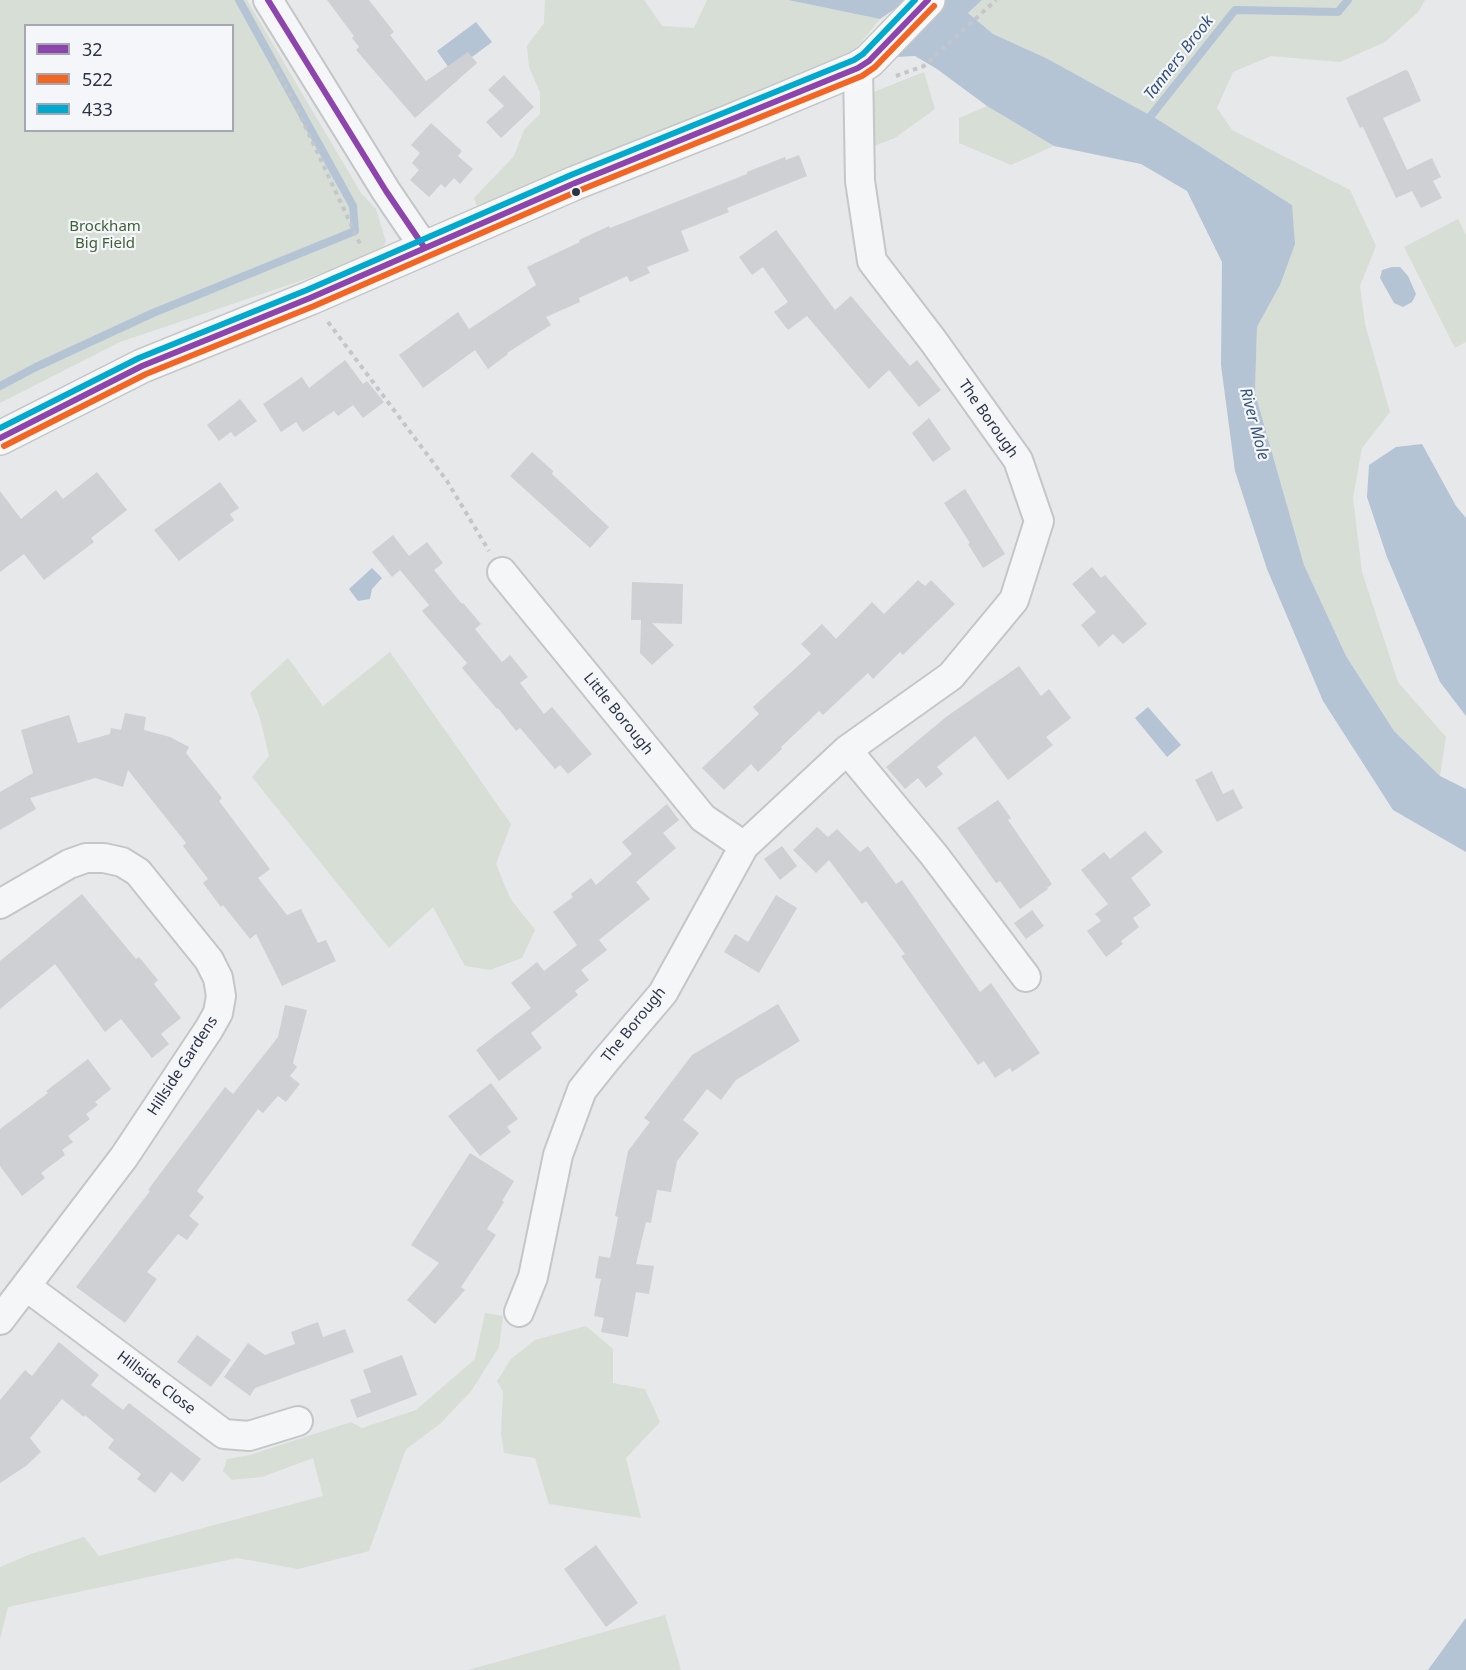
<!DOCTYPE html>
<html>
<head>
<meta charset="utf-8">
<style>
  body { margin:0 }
  #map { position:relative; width:1466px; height:1670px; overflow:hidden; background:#e6e8ea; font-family:"Noto Sans",sans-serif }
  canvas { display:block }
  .legend { position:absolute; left:24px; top:24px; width:210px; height:108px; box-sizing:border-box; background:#f4f6f9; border:2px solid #a4a8b1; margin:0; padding:8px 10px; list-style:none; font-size:18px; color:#2b3445 }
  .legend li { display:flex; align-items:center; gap:12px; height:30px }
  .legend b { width:30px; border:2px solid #a4a8b1 }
</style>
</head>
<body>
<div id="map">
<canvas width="1466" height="1670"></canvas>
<ul class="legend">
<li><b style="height:8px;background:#8e44ad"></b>32</li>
<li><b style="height:8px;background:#f26522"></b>522</li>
<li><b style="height:8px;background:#00a9ce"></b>433</li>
</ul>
</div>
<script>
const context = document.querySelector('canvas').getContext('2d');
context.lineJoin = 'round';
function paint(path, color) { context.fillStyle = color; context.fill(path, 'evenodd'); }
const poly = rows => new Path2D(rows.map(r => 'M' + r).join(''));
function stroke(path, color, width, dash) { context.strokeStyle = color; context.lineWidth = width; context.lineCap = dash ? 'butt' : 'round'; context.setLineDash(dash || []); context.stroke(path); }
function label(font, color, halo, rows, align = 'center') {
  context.font = font + ' "Noto Sans",sans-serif'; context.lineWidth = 4.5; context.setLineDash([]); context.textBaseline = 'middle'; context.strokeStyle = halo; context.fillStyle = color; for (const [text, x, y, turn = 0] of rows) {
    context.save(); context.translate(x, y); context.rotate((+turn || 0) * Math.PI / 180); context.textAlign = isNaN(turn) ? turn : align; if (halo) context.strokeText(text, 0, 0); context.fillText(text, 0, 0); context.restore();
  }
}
const green = poly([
  [0,0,247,0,361,193,376,209,386,242,377,255,120,342,0,403],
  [26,26,232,26,232,130,26,130],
  [545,0,644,0,662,26,694,28,707,0,788,0,880,19,848,58,478,209,474,198,514,156,524,130,540,114,540,92,529,67,527,46,544,23],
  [982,0,1425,0,1418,12,1385,42,1340,62,1271,56,1233,72,1217,108,1232,130,1350,190,1376,246,1360,286,1365,324,1390,412,1362,448,1353,498,1362,572,1398,682,1446,737,1440,776,1394,731,1346,656,1304,565,1255,393,1257,327,1280,285,1292,205,1157,119,1046,58,993,34,968,13],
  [924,72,935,109,895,138,874,146,871,93],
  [987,106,1054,146,1011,165,959,143,959,118],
  [1458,219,1466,235,1466,342,1455,348,1404,247],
  [390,652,511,824,496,864,510,898,535,930,522,958,490,970,465,966,433,907,389,948,252,777,269,756,260,718,250,693,288,658,323,706],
  [485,1313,503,1316,499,1347,472,1390,440,1424,406,1449,369,1551,298,1569,237,1558,8,1607,0,1639,0,1567,31,1554,84,1537,99,1556,323,1496,313,1458,262,1477,232,1480,223,1471,227,1459,250,1455,351,1422,362,1428,416,1410,475,1359],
  [586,1326,613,1349,613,1383,645,1389,660,1422,626,1458,641,1518,549,1504,535,1458,504,1453,501,1433,503,1392,497,1381,511,1359,535,1340],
  [665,1615,681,1670,468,1670]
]);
const water = poly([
  [788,0,908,0,880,19],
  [938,0,982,0,968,13,993,34,1046,58,1157,119,1292,205,1295,244,1280,285,1257,327,1255,393,1304,565,1346,656,1394,731,1440,776,1466,789,1466,852,1393,810,1323,701,1267,569,1235,471,1221,365,1222,262,1187,191,1141,164,1054,146,987,106,937,69,915,56,895,57],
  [476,22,492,42,452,72,437,51],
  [1392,267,1400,267,1408,276,1416,294,1412,302,1403,307,1394,303,1380,278,1382,270],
  [1422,444,1456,506,1466,518,1466,716,1440,682,1387,557,1367,497,1369,465,1396,447],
  [372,568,382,578,372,589,370,599,358,601,349,589],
  [1148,707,1181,745,1167,757,1135,718],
  [1466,1618,1466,1670,1428,1670,1465,1619]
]);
const stream = poly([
  [1146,122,1235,10,1338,12,1348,0],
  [0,386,36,367,153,313,355,231,353,206,239,0]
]);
const building = poly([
  [327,0,369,0,394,32,390,35,426,81,468,52,477,63,415,118,356,50,359,47,352,38,354,36],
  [1405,70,1408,71,1421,101,1383,118,1407,170,1432,158,1441,177,1433,181,1442,198,1421,208,1412,191,1396,198,1363,127,1360,128,1346,98],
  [504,75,534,107,501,138,486,122,504,106,488,90],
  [431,123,462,151,458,156,473,169,460,184,454,178,445,188,441,184,429,197,410,180,419,170,412,163,420,153,411,145],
  [799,155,807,176,727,208,729,212,681,231,689,251,647,267,650,273,630,282,627,276,579,298,580,302,546,317,551,325,507,353,508,354,488,369,475,350,423,388,399,355,458,312,469,329,536,285,527,267,580,242,579,240,609,226,610,228,747,174,747,172,785,157,786,160],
  [776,230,835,310,851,296,910,366,917,360,941,390,919,407,889,370,869,389,807,316,788,330,774,312,788,302,763,267,752,275,739,257],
  [345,360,363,384,367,381,384,402,363,418,353,405,338,416,334,411,303,432,296,422,281,432,263,404,302,377,309,388],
  [240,399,257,421,235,437,231,432,219,441,207,425],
  [929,418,951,449,933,462,912,433],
  [532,452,553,471,552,474,609,527,590,548,510,476],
  [97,472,127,510,91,538,94,542,44,580,24,554,0,572,0,491,21,519,56,490,63,499],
  [220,482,239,508,230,514,234,520,179,561,154,530],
  [965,489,1005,554,983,568,968,544,970,543,944,503],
  [393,535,409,556,427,542,443,563,434,570,462,604,463,603,481,624,475,629,502,662,510,655,528,677,520,683,544,714,552,707,592,754,568,774,560,765,555,769,520,728,516,731,498,708,497,709,462,668,467,663,422,611,429,605,400,570,392,577,372,552],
  [1092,567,1101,578,1105,575,1147,624,1123,644,1113,634,1099,647,1081,625,1096,612,1072,584],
  [918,580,925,586,931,580,955,604,903,655,900,652,873,679,868,673,823,715,819,711,781,747,782,749,758,772,751,764,724,790,702,768,759,714,753,707,811,654,801,644,822,624,836,639,872,602,884,614],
  [632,582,683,584,682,624,652,623,674,645,652,665,640,653,641,620,631,620],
  [1019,666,1041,696,1049,689,1071,718,1046,737,1053,745,1008,780,975,736,937,767,943,774,926,788,918,778,905,789,886,767,946,717],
  [125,713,146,717,144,730,170,737,189,747,186,753,222,798,219,801,270,869,258,878,287,915,301,909,318,943,326,940,336,961,282,986,256,934,250,939,223,905,221,907,203,883,208,879,183,846,186,843,128,770,123,787,95,778,30,798,36,809,0,830,0,792,33,773,21,730,69,715,78,743,110,734,111,728,121,730],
  [1212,771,1223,794,1233,789,1243,808,1217,822,1195,780],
  [998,800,1011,818,1008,820,1052,884,1047,888,1048,889,1020,909,1000,881,996,883,957,828],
  [667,804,679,820,663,833,676,848,636,882,650,899,599,940,607,950,581,970,589,980,575,991,578,995,531,1033,542,1048,499,1081,476,1050,531,1008,511,983,537,962,544,971,577,945,553,912,573,897,571,894,591,878,596,885,632,854,622,842],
  [817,827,828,837,837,829,860,852,868,846,896,884,902,880,980,992,991,983,1040,1053,1012,1072,1010,1068,995,1078,984,1061,978,1065,901,956,905,954,866,901,862,904,829,860,816,873,793,850],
  [1145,831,1163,852,1131,878,1151,905,1133,918,1139,927,1121,941,1123,944,1106,957,1087,931,1101,921,1095,914,1108,904,1081,870,1104,852,1110,859],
  [782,846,797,866,780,880,764,859],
  [82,894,136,959,139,957,158,980,154,984,181,1018,161,1034,169,1044,152,1058,121,1019,105,1032,55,964,0,1009,0,961],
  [776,895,797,908,759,973,724,952,735,934,748,942],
  [1032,910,1044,926,1026,939,1014,923],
  [778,1004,800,1041,736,1080,721,1100,707,1089,683,1120,699,1133,677,1161,671,1192,657,1190,651,1223,646,1222,636,1264,654,1266,649,1294,636,1292,628,1337,601,1332,604,1318,594,1316,601,1279,595,1278,599,1256,610,1258,618,1217,615,1216,628,1151,650,1122,644,1118,692,1055],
  [285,1005,307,1010,293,1063,297,1067,290,1076,300,1084,286,1102,278,1096,263,1113,258,1109,197,1191,204,1197,189,1216,199,1224,187,1240,178,1234,147,1272,157,1279,125,1323,76,1287,150,1191,148,1190,225,1087,233,1094,278,1037],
  [88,1059,111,1089,95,1102,98,1105,86,1114,90,1119,68,1136,73,1142,62,1150,65,1155,41,1173,45,1178,22,1196,0,1166,0,1129,48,1093,46,1091],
  [491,1083,518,1119,507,1127,511,1132,480,1156,448,1116],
  [470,1153,514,1181,502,1201,504,1202,487,1229,496,1235,461,1287,465,1290,435,1324,407,1300,439,1263,411,1245],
  [318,1322,323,1337,345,1329,354,1352,255,1388,250,1396,224,1377,248,1343,265,1355,295,1344,291,1332],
  [197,1335,231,1360,211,1387,177,1362],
  [59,1342,99,1375,91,1385,123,1410,129,1403,201,1459,183,1482,171,1472,155,1493,137,1479,141,1474,108,1448,114,1440,85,1415,84,1417,62,1399,30,1438,41,1452,26,1466,0,1483,0,1400,25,1370,32,1376],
  [402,1355,417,1395,357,1418,350,1400,371,1392,363,1370],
  [596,1545,638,1603,606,1627,564,1569]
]);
const path = poly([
  [272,61,292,98,361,246],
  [896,76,924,66,996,0],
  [328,322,447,481,489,551]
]);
const street = poly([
  [268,0,386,191,424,247],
  [502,572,703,818,744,846],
  [847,750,934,855,1026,977],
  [0,904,69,864,86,858,104,858,122,862,138,872,209,960,218,978,221,996,218,1013,209,1029,124,1157,0,1320],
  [27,1287,224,1434,249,1436,298,1421],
  [519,1312,533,1277,558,1155,582,1090,606,1060,663,993,744,846,847,750,951,676,1014,600,1039,521,1018,460,934,342,872,261,860,181,858,68]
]);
const secondary = poly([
  [0,438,142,366,310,298,575,183,731,121,858,68,869,61,928,0]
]);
const bus1 = poly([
  [268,0,386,191,424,247],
  [0,438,142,366,310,298,575,183,858,68,869,61,928,0]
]);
const bus2 = poly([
  [4,446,146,374,314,306,578,191,862,76,875,67,934,6]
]);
const bus3 = poly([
  [0,428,139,358,307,290,571,175,854,60,863,54,915,0]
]);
const markers = [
  [576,192,5,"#2b3445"]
];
const parkNames = [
  ["Brockham",105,227],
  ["Big Field",105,244]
];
const streetNames = [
  ["The Borough",988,419,55],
  ["Little Borough",618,714,51],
  ["The Borough",634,1025,-51],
  ["Hillside Gardens",183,1066,-57],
  ["Hillside Close",156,1383,37]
];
const waterNames = [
  ["Tanners Brook",1179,58,-52],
  ["River Mole",1254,424,75]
];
paint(green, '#d6ded6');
paint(water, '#b4c4d5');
stroke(stream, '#b4c4d5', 8);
paint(building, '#ced0d3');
stroke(street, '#c4c6c8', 32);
stroke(secondary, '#c4c6c8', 36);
stroke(path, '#c5c6ca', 4, [4.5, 4.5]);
stroke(street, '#f5f6f7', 28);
stroke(secondary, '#f8f8f8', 33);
stroke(bus1, '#8e44ad', 6);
stroke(bus2, '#f26522', 6);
stroke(bus3, '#00a9ce', 6);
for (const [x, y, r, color] of markers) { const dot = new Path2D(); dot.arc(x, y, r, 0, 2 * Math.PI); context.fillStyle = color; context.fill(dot); stroke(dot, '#f4f6f9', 2); }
label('15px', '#3f6138', '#f4f6f9', parkNames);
label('15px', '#2b3445', '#f4f6f9', streetNames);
label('italic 16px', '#34527a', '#f4f6f9', waterNames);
</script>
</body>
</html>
